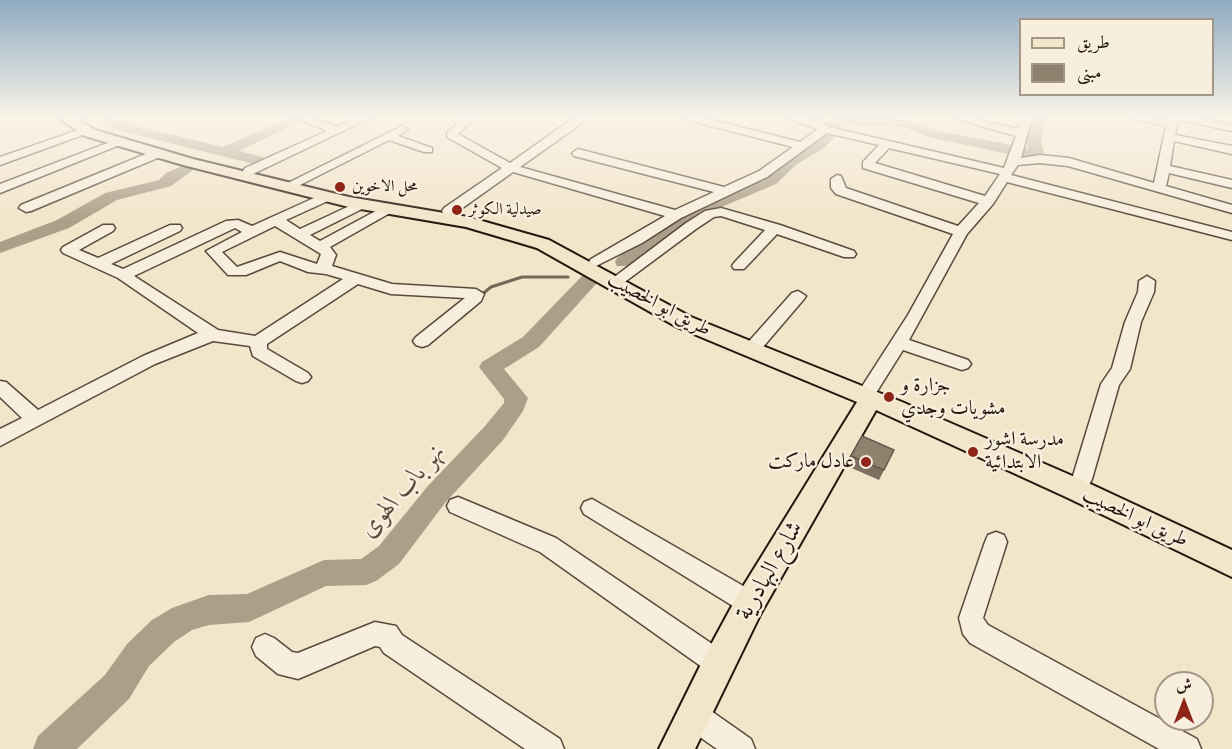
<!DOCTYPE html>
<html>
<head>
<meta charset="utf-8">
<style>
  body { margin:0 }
  #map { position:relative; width:1232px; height:749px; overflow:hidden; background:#f2e5ca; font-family:"IM FELL French Canon",Amiri,serif }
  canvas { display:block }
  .legend { position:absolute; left:1019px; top:18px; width:195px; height:78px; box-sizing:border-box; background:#f7eedd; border:2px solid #a39789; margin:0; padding:8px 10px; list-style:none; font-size:18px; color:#25150c }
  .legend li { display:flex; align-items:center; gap:12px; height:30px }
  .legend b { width:30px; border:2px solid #a39789 }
  .north { position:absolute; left:1154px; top:671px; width:60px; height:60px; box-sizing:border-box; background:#f7eedd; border:2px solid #a39789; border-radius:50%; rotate:0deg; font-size:16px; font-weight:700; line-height:24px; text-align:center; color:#25150c }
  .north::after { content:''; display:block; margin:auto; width:21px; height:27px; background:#8f2418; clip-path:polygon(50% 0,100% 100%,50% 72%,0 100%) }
</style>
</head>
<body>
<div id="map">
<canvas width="1232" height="749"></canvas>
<ul class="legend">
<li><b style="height:8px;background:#f2e5ca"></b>طريق</li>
<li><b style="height:16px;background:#90816f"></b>مبنى</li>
</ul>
<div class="north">ش</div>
</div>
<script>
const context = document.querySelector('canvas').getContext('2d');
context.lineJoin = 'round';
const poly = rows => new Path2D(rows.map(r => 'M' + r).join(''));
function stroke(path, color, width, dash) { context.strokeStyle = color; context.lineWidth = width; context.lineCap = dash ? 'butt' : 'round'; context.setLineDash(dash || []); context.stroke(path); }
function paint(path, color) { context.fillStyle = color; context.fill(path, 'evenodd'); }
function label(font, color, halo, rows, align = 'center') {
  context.font = font + ' "IM FELL French Canon",Amiri,serif'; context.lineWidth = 5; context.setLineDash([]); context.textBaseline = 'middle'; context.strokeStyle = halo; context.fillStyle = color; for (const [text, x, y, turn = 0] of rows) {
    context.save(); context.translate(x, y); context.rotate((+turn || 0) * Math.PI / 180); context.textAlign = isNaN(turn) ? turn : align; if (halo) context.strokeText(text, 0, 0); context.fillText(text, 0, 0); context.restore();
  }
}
const stream = poly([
  [480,296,491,287,522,277,568,277]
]);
const canal = poly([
  [821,117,834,117,837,119,833,121,821,117]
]);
const river = poly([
  [101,117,115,117,116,119,132,125,223,147,291,117,309,117,239,151,263,157,266,160,263,163,258,165,122,131,105,125,101,117],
  [828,117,905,119,938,131,1028,148,1027,141,1032,117,1046,117,1041,141,1044,153,1037,157,1008,154,929,137,903,127,841,124,842,129,824,148,797,164,776,184,693,219,631,266,617,266,615,262,617,258,681,211,764,178,787,158,814,142,828,128,828,117],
  [185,165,193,170,171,186,117,200,69,228,0,253,0,242,57,220,105,193,159,180,166,173,185,165],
  [589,274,596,276,599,280,596,284,539,347,504,369,528,398,523,411,503,440,445,503,399,564,376,581,366,585,326,586,249,622,209,625,192,630,174,642,149,666,129,699,77,749,33,749,38,736,105,675,127,644,152,620,172,608,209,595,247,594,324,560,361,559,379,546,427,487,485,426,504,403,504,399,479,367,482,362,523,337,582,276,589,274]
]);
const minor = poly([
  [76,117,88,117,81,121,77,120,76,117],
  [294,117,309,117,337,127,358,117,372,117,253,174,245,174,243,171,245,168,327,131,294,117],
  [465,117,476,117,458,134,510,163,575,117,586,117,578,126,520,167,675,210,714,192,574,156,572,153,578,149,724,187,759,171,793,147,683,119,682,117,699,117,800,142,818,129,783,117,803,117,821,121,829,127,1004,168,1016,136,949,117,967,117,1018,129,1022,117,1032,117,1021,158,1040,155,1069,158,1154,183,1166,126,1134,119,1133,117,1167,120,1168,117,1195,117,1232,125,1232,131,1178,120,1175,135,1232,146,1232,154,1174,141,1170,166,1232,180,1232,188,1169,173,1166,186,1232,205,1232,213,1068,166,1040,163,1018,165,1011,175,1232,232,1232,240,1007,182,993,204,967,234,909,340,968,360,971,364,968,368,962,370,903,350,876,393,870,395,864,393,861,388,908,315,953,234,836,194,831,188,831,179,837,175,841,176,846,188,958,226,979,203,863,168,863,162,879,145,827,133,767,177,681,218,642,243,596,266,589,262,591,259,665,216,513,172,454,214,444,214,442,211,444,208,502,168,447,137,447,133,465,117],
  [889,148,1000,174,985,196,875,163,889,148],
  [402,126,408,129,398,136,432,148,432,152,424,152,389,140,298,186,290,186,288,183,402,126],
  [84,128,88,129,88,133,0,165,0,157,84,128],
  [118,139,124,142,122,144,0,193,0,184,118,139],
  [158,149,162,150,162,156,31,211,26,212,19,208,21,205,158,149],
  [325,193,332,197,330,200,286,220,300,229,358,202,368,202,370,205,310,235,320,241,385,206,395,206,397,209,330,247,336,255,332,266,392,284,476,289,484,294,481,301,428,345,422,347,416,345,413,341,416,337,465,298,391,294,358,284,267,344,267,349,308,373,311,377,308,381,302,383,296,381,253,356,250,346,213,341,155,364,0,446,0,429,22,418,0,397,0,381,6,382,38,410,143,356,198,333,118,278,63,253,61,250,63,247,103,225,113,225,115,228,113,231,79,250,98,258,170,225,180,225,182,228,180,231,111,264,123,269,226,221,238,220,252,226,325,193],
  [275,226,321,254,317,264,280,252,237,267,222,252,275,226],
  [235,228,242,232,206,251,228,275,246,275,280,261,308,272,326,274,343,279,255,336,218,330,134,276,235,228],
  [721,208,780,225,854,251,856,254,854,257,844,257,777,234,744,269,734,269,732,266,734,263,765,230,721,216,714,217,696,229,626,281,621,283,613,278,686,223,705,211,721,208],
  [1147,276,1155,281,1154,292,1141,322,1130,369,1119,385,1092,479,1089,485,1082,487,1075,485,1072,479,1101,384,1112,368,1125,322,1138,292,1139,281,1147,276],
  [798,291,806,296,804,299,763,347,751,347,748,343,751,339,792,293,798,291],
  [458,497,556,538,727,654,731,663,727,672,718,676,709,672,540,552,450,512,447,506,450,500,458,497],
  [592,499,759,595,762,603,759,611,750,614,741,611,584,514,581,508,584,502,592,499],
  [996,532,1004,535,1007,542,983,618,988,625,1197,739,1201,749,1159,749,970,643,963,634,959,618,985,542,988,535,996,532],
  [375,622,396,626,402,635,560,739,564,749,525,749,384,653,380,647,375,646,298,679,278,674,256,656,252,647,256,638,265,634,274,638,292,652,298,653,375,622],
  [694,702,704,706,751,739,755,749,717,749,684,726,680,716,684,706,694,702]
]);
const major = poly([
  [57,117,73,117,95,130,193,159,349,197,468,217,549,240,691,317,902,402,1084,481,1232,550,1232,577,1066,497,876,410,761,613,695,749,659,749,707,652,739,593,857,402,677,327,537,248,466,227,349,207,183,165,85,136,57,117]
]);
const wall = poly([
  [894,450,879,480,847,466,851,456]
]);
const building = poly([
  [862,436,894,450,884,470,851,456,862,436]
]);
const markers = [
  [340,187,6,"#8f2418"],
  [457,210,6,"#8f2418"],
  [889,397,6,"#8f2418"],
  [973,452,6,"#8f2418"],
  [866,462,6,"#8f2418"]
];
const farPoinames = [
  ["محل الاخوين",352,187],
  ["صيدلية الكوثر",469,210]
];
const streetNames = [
  ["طريق ابو الخصيب",659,305,28],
  ["طريق ابو الخصيب",1135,518,25]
];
const poiNames = [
  ["جزارة و",901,386],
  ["مشويات وجدي",901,409],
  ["مدرسة اشور",985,440],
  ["الابتدائية",985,463],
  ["عادل ماركت",854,462,"right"]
];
const nearStreetnames = [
  ["شارع البهادرية",770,571,-60]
];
const nearWaternames = [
  ["نهر باب الهوى",403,491,-49]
];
stroke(stream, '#766757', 3);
paint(canal, '#ac9e89');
paint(river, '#ac9e89');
stroke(minor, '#58493c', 3);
stroke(major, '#25150c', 4);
paint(minor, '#f7eedd');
paint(major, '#f2e5ca');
paint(wall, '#7c6f5f');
paint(building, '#90816f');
stroke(building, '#655a4e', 1.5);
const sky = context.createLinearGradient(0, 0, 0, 222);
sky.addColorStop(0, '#90abc2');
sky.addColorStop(0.53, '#f9f3e7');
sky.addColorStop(1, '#f9f3e700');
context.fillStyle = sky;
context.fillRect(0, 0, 1232, 222);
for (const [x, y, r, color] of markers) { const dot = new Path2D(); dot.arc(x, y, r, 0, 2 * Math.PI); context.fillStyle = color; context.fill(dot); stroke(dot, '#f7eedd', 2); }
label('16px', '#25150c', '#f7eedd', farPoinames, 'left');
label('20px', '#25150c', '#f7eedd', streetNames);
label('20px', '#25150c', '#f7eedd', poiNames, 'left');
label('24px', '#25150c', '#f7eedd', nearStreetnames);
label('italic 26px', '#5b4c3e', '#f7eedd', nearWaternames);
</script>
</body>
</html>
